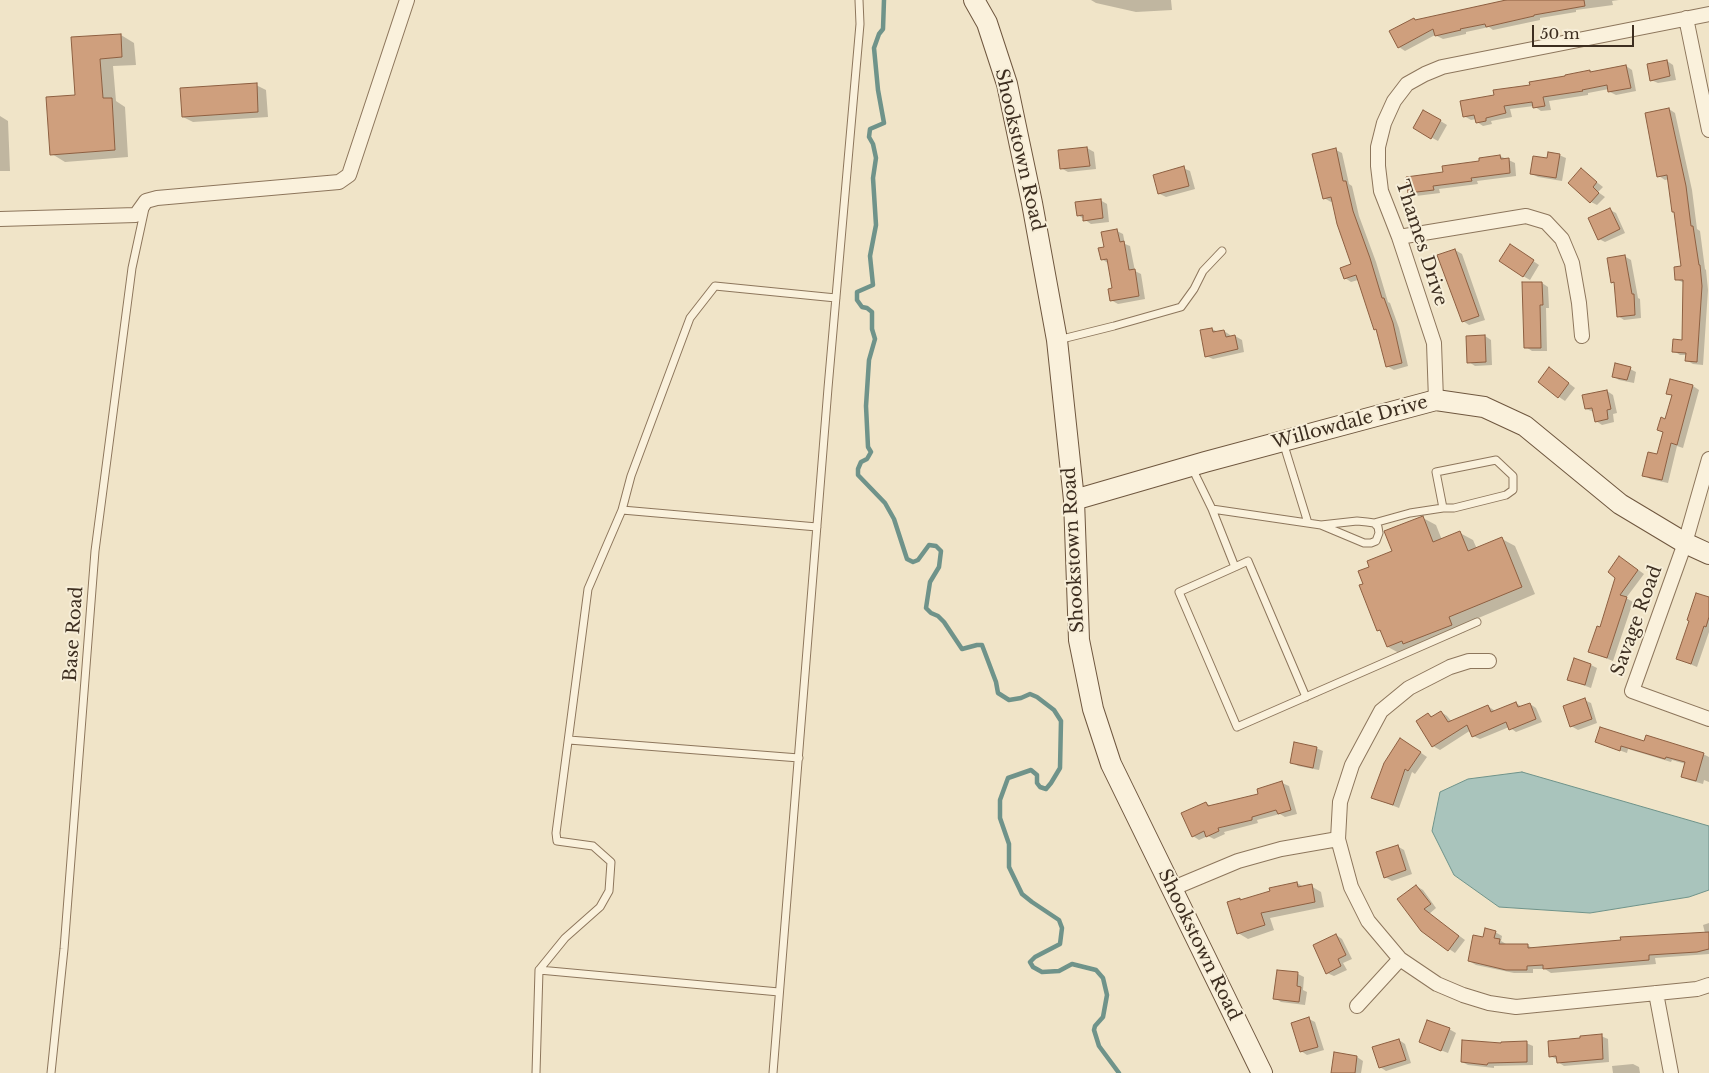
<!DOCTYPE html>
<html>
<head>
<meta charset="utf-8">
<style>
  body { margin:0 }
  #map { position:relative; width:1709px; height:1073px; overflow:hidden; background:#f0e4c8; font-family:"Libre Baskerville",serif }
  canvas { display:block }
  .scale { position:absolute; left:1532px; top:25px; width:102px; height:22px; box-sizing:border-box; border:2px solid #3d2e20; border-top:0; padding-left:6px; font-size:15px; line-height:18px; white-space:nowrap; color:#3d2e20; -webkit-text-stroke:4px #f7eed8; paint-order:stroke }
</style>
</head>
<body>
<div id="map">
<canvas width="1709" height="1073"></canvas>
<div class="scale">50 m</div>
</div>
<script>
const context = document.querySelector('canvas').getContext('2d');
context.lineJoin = 'round';
function paint(path, color) { context.fillStyle = color; context.fill(path, 'evenodd'); }
const poly = rows => new Path2D(rows.map(r => 'M' + r).join(''));
function stroke(path, color, width, dash) { context.strokeStyle = color; context.lineWidth = width; context.lineCap = dash ? 'butt' : 'round'; context.setLineDash(dash || []); context.stroke(path); }
function label(font, color, halo, rows, align = 'center') {
  context.font = font + ' "Libre Baskerville",serif'; context.lineWidth = 4; context.setLineDash([]); context.textBaseline = 'middle'; context.strokeStyle = halo; context.fillStyle = color; for (const [text, x, y, turn = 0] of rows) {
    context.save(); context.translate(x, y); context.rotate((+turn || 0) * Math.PI / 180); context.textAlign = isNaN(turn) ? turn : align; if (halo) context.strokeText(text, 0, 0); context.fillText(text, 0, 0); context.restore();
  }
}
const water = poly([
  [1522,772,1709,826,1709,890,1689,897,1590,913,1499,907,1454,875,1432,831,1440,792,1468,779,1522,772]
]);
const shadow = poly([
  [1091,0,1171,0,1172,10,1136,12,1096,3],
  [1506,0,1619,0,1612,1,1613,5,1576,10,1576,12,1540,18,1540,20,1493,30,1489,27,1466,32,1466,34,1443,39,1435,35,1405,51,1399,47,1414,19,1417,21],
  [121,35,134,43,136,65,113,66,116,101,125,107,128,157,65,162,52,154,76,96,72,39],
  [1667,61,1673,65,1676,80,1658,83,1651,80],
  [1626,66,1632,70,1636,91,1616,95,1610,92,1609,89,1588,93,1588,95,1549,101,1551,110,1541,111,1534,106,1510,109,1512,117,1491,121,1492,124,1483,126,1477,122,1476,119,1471,120,1464,116,1495,96,1590,71,1592,73],
  [256,85,266,90,268,117,193,122,183,117],
  [1669,109,1675,113,1692,190,1697,229,1700,231,1705,269,1706,270,1708,290,1703,365,1693,364,1686,360,1687,355,1680,355,1674,351,1684,341,1684,283,1676,279,1683,267,1669,179,1665,180,1659,176],
  [1424,111,1447,125,1438,141,1414,128],
  [0,116,8,121,10,171,0,171],
  [1087,148,1094,152,1096,169,1068,172,1061,168,1059,151],
  [1336,150,1342,153,1349,184,1352,186,1359,216,1376,262,1388,302,1390,303,1399,328,1408,366,1394,370,1387,366,1378,330,1375,329,1358,280,1351,282,1345,278,1353,265,1333,201,1331,202,1324,198],
  [1559,155,1566,158,1562,181,1538,177,1532,174,1548,160],
  [1500,156,1515,163,1516,176,1477,181,1478,184,1439,189,1440,193,1416,196,1409,192,1445,173],
  [1183,168,1190,171,1195,189,1166,197,1160,194],
  [1581,170,1603,187,1598,192,1605,197,1597,205,1591,202],
  [1100,200,1107,204,1109,222,1091,224,1078,215],
  [1610,210,1616,213,1625,233,1605,242,1599,239],
  [1117,231,1123,234,1125,244,1130,246,1135,271,1141,274,1145,299,1118,304,1111,300,1113,289,1109,264,1102,259,1105,248],
  [1455,250,1462,254,1485,320,1469,325,1463,321],
  [1517,250,1539,265,1530,280,1523,276],
  [1624,256,1631,260,1638,298,1640,299,1641,318,1624,320,1618,316,1616,284,1612,282],
  [1542,283,1548,287,1549,308,1546,308,1547,351,1532,351,1526,347,1524,284],
  [1212,329,1218,332,1224,331,1230,335,1231,337,1235,336,1242,340,1244,352,1213,359,1206,356],
  [1485,336,1491,340,1492,365,1475,366,1469,362],
  [1550,369,1575,388,1565,401,1559,397],
  [1630,369,1636,372,1634,383,1619,380,1613,376],
  [1693,386,1699,390,1683,448,1677,446,1668,483,1650,479,1644,475,1658,456,1664,433,1659,430,1666,420,1673,396,1668,393],
  [1607,391,1613,395,1617,413,1613,414,1614,422,1602,425,1596,421,1594,412,1586,409],
  [1423,518,1436,525,1442,540,1460,533,1473,540,1477,549,1502,539,1515,546,1535,594,1462,625,1465,632,1418,651,1401,654,1388,647,1382,632,1378,630,1365,585,1371,568,1394,552],
  [1626,561,1644,574,1626,598,1633,602,1613,661,1590,652],
  [1709,598,1709,632,1697,667,1678,659],
  [1591,665,1597,668,1591,688,1569,680],
  [1584,700,1591,703,1597,723,1578,730,1571,726],
  [1516,703,1522,707,1530,704,1536,708,1542,722,1516,732,1509,727,1480,739,1473,736,1471,730,1440,750,1433,746,1428,714,1433,717,1441,712,1447,716,1452,722,1488,706,1495,711],
  [1597,742,1645,742,1703,754,1709,757,1709,782,1704,780,1703,784,1689,780,1683,777,1686,764,1672,760,1671,762,1628,749,1627,753],
  [1407,743,1427,757,1415,774,1412,772,1399,808,1373,798],
  [1316,748,1323,751,1319,770,1298,766,1292,762],
  [1282,783,1289,786,1297,814,1285,817,1280,814,1257,820,1258,823,1224,832,1225,834,1214,839,1208,836,1199,840,1193,836,1206,803,1212,807,1260,795],
  [1397,846,1404,850,1412,874,1392,881,1385,877],
  [1297,883,1304,887,1311,886,1321,892,1324,907,1270,918,1274,930,1248,939,1238,933,1240,899,1242,901],
  [1416,886,1423,890,1436,908,1429,914,1465,940,1455,953,1421,930],
  [1709,923,1709,954,1655,958,1656,964,1551,973,1545,969,1533,969,1533,973,1514,973,1476,965,1469,961,1484,938,1495,932,1502,936,1501,941,1506,944,1527,945,1534,949,1705,933,1703,925],
  [1336,935,1342,939,1352,959,1343,963,1347,970,1334,976,1327,973],
  [1278,971,1298,974,1304,977,1303,990,1307,992,1305,1005,1281,1002,1275,998],
  [1309,1019,1315,1022,1324,1050,1307,1055,1301,1051],
  [1449,1029,1456,1033,1448,1053,1420,1042],
  [1601,1036,1608,1039,1609,1062,1564,1066,1558,1062,1558,1060,1550,1056],
  [1399,1040,1405,1044,1411,1063,1386,1071,1380,1067],
  [1526,1043,1533,1046,1533,1065,1494,1066,1494,1068,1468,1065,1462,1062,1502,1044],
  [1357,1057,1363,1061,1361,1073,1333,1073],
  [1633,1064,1639,1067,1640,1073,1613,1073,1612,1066]
]);
const stream = poly([
  [884,0,883,29,879,34,874,48,878,90,884,123,870,129,869,137,873,144,876,158,873,178,876,225,870,256,873,285,857,292,857,300,862,307,867,308,872,312,872,329,875,339,869,360,866,406,868,447,871,452,867,459,861,462,858,469,858,475,885,503,894,519,907,559,913,562,918,560,929,545,936,546,941,551,939,567,930,582,926,608,931,613,938,616,944,622,962,649,977,645,982,645,996,682,998,693,1009,700,1021,698,1030,694,1037,697,1054,710,1061,721,1060,768,1051,783,1046,789,1040,787,1037,783,1037,775,1031,770,1008,778,1000,800,1000,818,1009,844,1009,867,1022,894,1032,902,1059,920,1062,928,1060,944,1035,957,1030,962,1033,967,1042,972,1059,971,1072,964,1096,970,1103,978,1107,995,1103,1017,1095,1026,1094,1030,1099,1046,1119,1073]
]);
const building = poly([
  [1506,0,1584,0,1585,6,1534,15,1534,16,1486,27,1485,24,1460,29,1461,30,1435,36,1433,29,1398,48,1389,31,1414,18,1415,20,1506,0],
  [121,34,122,57,100,59,103,98,112,98,115,150,50,155,46,97,75,95,71,37,121,34],
  [1667,60,1670,76,1650,81,1647,64,1667,60],
  [1626,65,1631,88,1608,92,1607,85,1582,90,1583,91,1543,97,1545,106,1533,108,1532,102,1504,106,1506,113,1486,118,1486,121,1476,123,1474,115,1463,117,1460,101,1494,95,1493,90,1530,85,1529,82,1565,76,1565,75,1590,70,1590,72,1626,65],
  [257,83,258,112,182,117,180,88,257,83],
  [1669,108,1686,186,1691,226,1693,226,1699,265,1700,265,1702,286,1697,362,1685,361,1686,353,1672,352,1673,339,1682,340,1683,280,1675,280,1674,267,1681,266,1674,212,1672,212,1667,175,1657,177,1645,113,1669,108],
  [1423,110,1441,120,1431,139,1413,128,1423,110],
  [1087,147,1090,166,1060,169,1058,150,1087,147],
  [1336,148,1343,181,1346,181,1353,211,1370,258,1382,298,1384,298,1393,323,1402,363,1386,367,1376,329,1374,330,1356,275,1344,279,1340,268,1351,264,1337,224,1331,197,1323,199,1312,154,1336,148],
  [1548,152,1560,154,1556,178,1530,174,1533,156,1547,158,1548,152],
  [1500,155,1501,159,1509,158,1510,173,1471,178,1472,181,1433,186,1434,190,1408,193,1406,177,1443,172,1442,166,1479,161,1479,158,1500,155],
  [1184,166,1189,186,1158,194,1153,175,1184,166],
  [1581,168,1597,182,1593,187,1599,193,1590,203,1568,183,1581,168],
  [1101,199,1103,218,1083,221,1083,215,1077,216,1075,202,1101,199],
  [1610,208,1620,229,1598,240,1588,218,1610,208],
  [1117,229,1120,242,1124,241,1129,270,1135,269,1139,296,1110,301,1108,289,1112,288,1107,259,1101,260,1098,248,1104,247,1101,232,1117,229],
  [1510,244,1534,260,1523,277,1499,261,1510,244],
  [1455,249,1479,316,1462,322,1437,255,1455,249],
  [1625,255,1632,294,1634,294,1635,315,1617,317,1614,282,1611,283,1607,258,1625,255],
  [1522,282,1542,282,1543,305,1540,305,1541,348,1524,348,1522,282],
  [1212,328,1213,332,1224,330,1226,337,1235,335,1238,349,1205,357,1200,330,1212,328],
  [1485,335,1486,362,1467,363,1466,336,1485,335],
  [1615,363,1631,367,1627,380,1612,377,1615,363],
  [1549,367,1569,383,1558,398,1538,382,1549,367],
  [1670,379,1693,385,1677,445,1671,443,1662,480,1642,476,1648,452,1657,454,1663,432,1657,430,1661,417,1665,419,1672,395,1666,394,1670,379],
  [1607,390,1611,409,1607,410,1608,419,1595,422,1592,408,1585,409,1582,395,1607,390],
  [1423,516,1433,542,1460,531,1468,551,1502,537,1522,587,1449,617,1452,625,1403,644,1402,641,1387,647,1380,630,1377,631,1359,585,1363,584,1358,571,1369,567,1367,561,1392,551,1384,531,1423,516],
  [1619,556,1638,570,1620,595,1627,597,1607,658,1588,652,1597,626,1600,627,1615,578,1608,572,1619,556],
  [1696,593,1709,597,1709,617,1706,627,1704,626,1691,664,1676,659,1689,621,1687,620,1696,593],
  [1574,658,1591,664,1585,685,1567,680,1574,658],
  [1585,698,1592,719,1570,727,1563,706,1585,698],
  [1516,702,1518,707,1530,703,1536,719,1509,730,1506,722,1472,737,1467,725,1432,747,1416,721,1428,713,1431,717,1441,711,1448,722,1488,705,1491,712,1516,702],
  [1600,727,1644,741,1646,735,1704,753,1696,781,1681,777,1685,762,1666,757,1665,759,1621,746,1620,751,1595,742,1600,727],
  [1400,738,1421,752,1408,771,1405,769,1393,805,1371,798,1384,763,1400,738],
  [1294,742,1317,747,1313,768,1290,763,1294,742],
  [1282,781,1291,810,1278,814,1276,810,1252,817,1252,820,1218,828,1219,831,1206,837,1204,831,1192,837,1181,813,1206,802,1208,806,1258,794,1257,789,1282,781],
  [1398,845,1406,870,1384,878,1376,852,1398,845],
  [1297,882,1298,887,1312,884,1315,902,1261,913,1265,925,1237,934,1227,902,1240,898,1240,900,1270,891,1269,888,1297,882],
  [1416,885,1431,904,1424,909,1459,936,1448,951,1421,931,1397,899,1416,885],
  [1485,928,1496,931,1494,938,1500,939,1499,944,1528,944,1528,948,1621,940,1620,937,1709,932,1709,949,1697,952,1649,955,1649,960,1543,969,1543,965,1527,966,1527,970,1506,970,1468,961,1473,935,1483,937,1485,928],
  [1336,934,1346,955,1338,959,1341,966,1326,974,1313,945,1336,934],
  [1277,970,1298,972,1297,986,1301,987,1299,1002,1273,999,1277,970],
  [1309,1017,1318,1047,1300,1052,1291,1023,1309,1017],
  [1427,1020,1450,1028,1441,1051,1419,1042,1427,1020],
  [1602,1034,1603,1059,1557,1063,1556,1056,1549,1057,1548,1041,1580,1038,1580,1036,1602,1034],
  [1399,1039,1406,1060,1379,1068,1372,1047,1399,1039],
  [1462,1040,1501,1043,1501,1042,1527,1041,1527,1062,1488,1063,1487,1065,1461,1062,1462,1040],
  [1334,1052,1357,1056,1355,1073,1331,1073,1334,1052]
]);
const lane = poly([
  [1058,340,1114,326,1181,307,1194,289,1203,271,1222,251],
  [1283,442,1308,523],
  [1192,468,1212,509,1321,525,1364,543,1371,543,1376,541,1379,533,1378,527,1374,523,1367,522,1357,521,1321,525],
  [1212,509,1235,567,1179,592,1237,727,1477,622],
  [622,510,817,527],
  [1374,523,1410,513,1443,508,1436,472,1496,460,1513,476,1513,490,1506,495,1454,508,1443,508],
  [1235,567,1248,561,1306,697],
  [569,740,799,758],
  [539,970,779,992],
  [51,1073,64,949,95,551,132,268,145,208],
  [536,1073,539,970,565,938,600,907,609,891,611,862,593,846,557,841,556,833,588,589,622,510,631,476,690,318,715,286,836,298],
  [773,1073,828,388,860,24,859,0]
]);
const street = poly([
  [1686,18,1709,130],
  [0,219,136,215,146,201,157,198,339,182,349,175,407,0],
  [1399,237,1526,216,1546,222,1562,239,1572,263,1579,303,1582,336],
  [1436,400,1434,343,1399,237,1381,191,1378,166,1378,147,1384,123,1394,101,1407,84,1425,74,1442,67,1709,14],
  [1709,459,1685,543,1632,691,1709,719],
  [1489,661,1469,661,1450,667,1409,688,1381,711,1352,765,1340,802,1338,839,1351,887,1368,921,1400,959,1437,984,1463,995,1489,1003,1516,1007,1697,989,1709,985],
  [1171,889,1238,861,1281,849,1338,839],
  [1656,993,1671,1073],
  [1357,1006,1400,959]
]);
const secondary = poly([
  [974,0,987,23,1007,84,1032,203,1057,340,1074,500,1079,640,1093,709,1111,764,1262,1073],
  [1074,500,1205,462,1436,400,1484,407,1525,426,1620,504,1685,543,1709,554]
]);
const streetNames = [
  ["Shookstown Road",1019,150,77],
  ["Thames Drive",1421,243,72],
  ["Willowdale Drive",1350,423,-15],
  ["Shookstown Road",1074,550,-93],
  ["Savage Road",1637,621,-70],
  ["Base Road",74,634,-86],
  ["Shookstown Road",1199,945,64]
];
paint(water, '#a9c4bc');
stroke(water, '#6f938a', 1);
paint(shadow, '#0003');
stroke(stream, '#6f938a', 4.5);
paint(building, '#cf9f7d');
stroke(building, '#8d5f41', 1);
stroke(lane, '#8d765c', 9);
stroke(street, '#8d765c', 16);
stroke(secondary, '#6f573f', 22);
stroke(lane, '#faf1dc', 7);
stroke(street, '#faf1dc', 14);
stroke(secondary, '#faf1dc', 20);
label('18px', '#3d2e20', '#f7eed8', streetNames);
</script>
</body>
</html>
